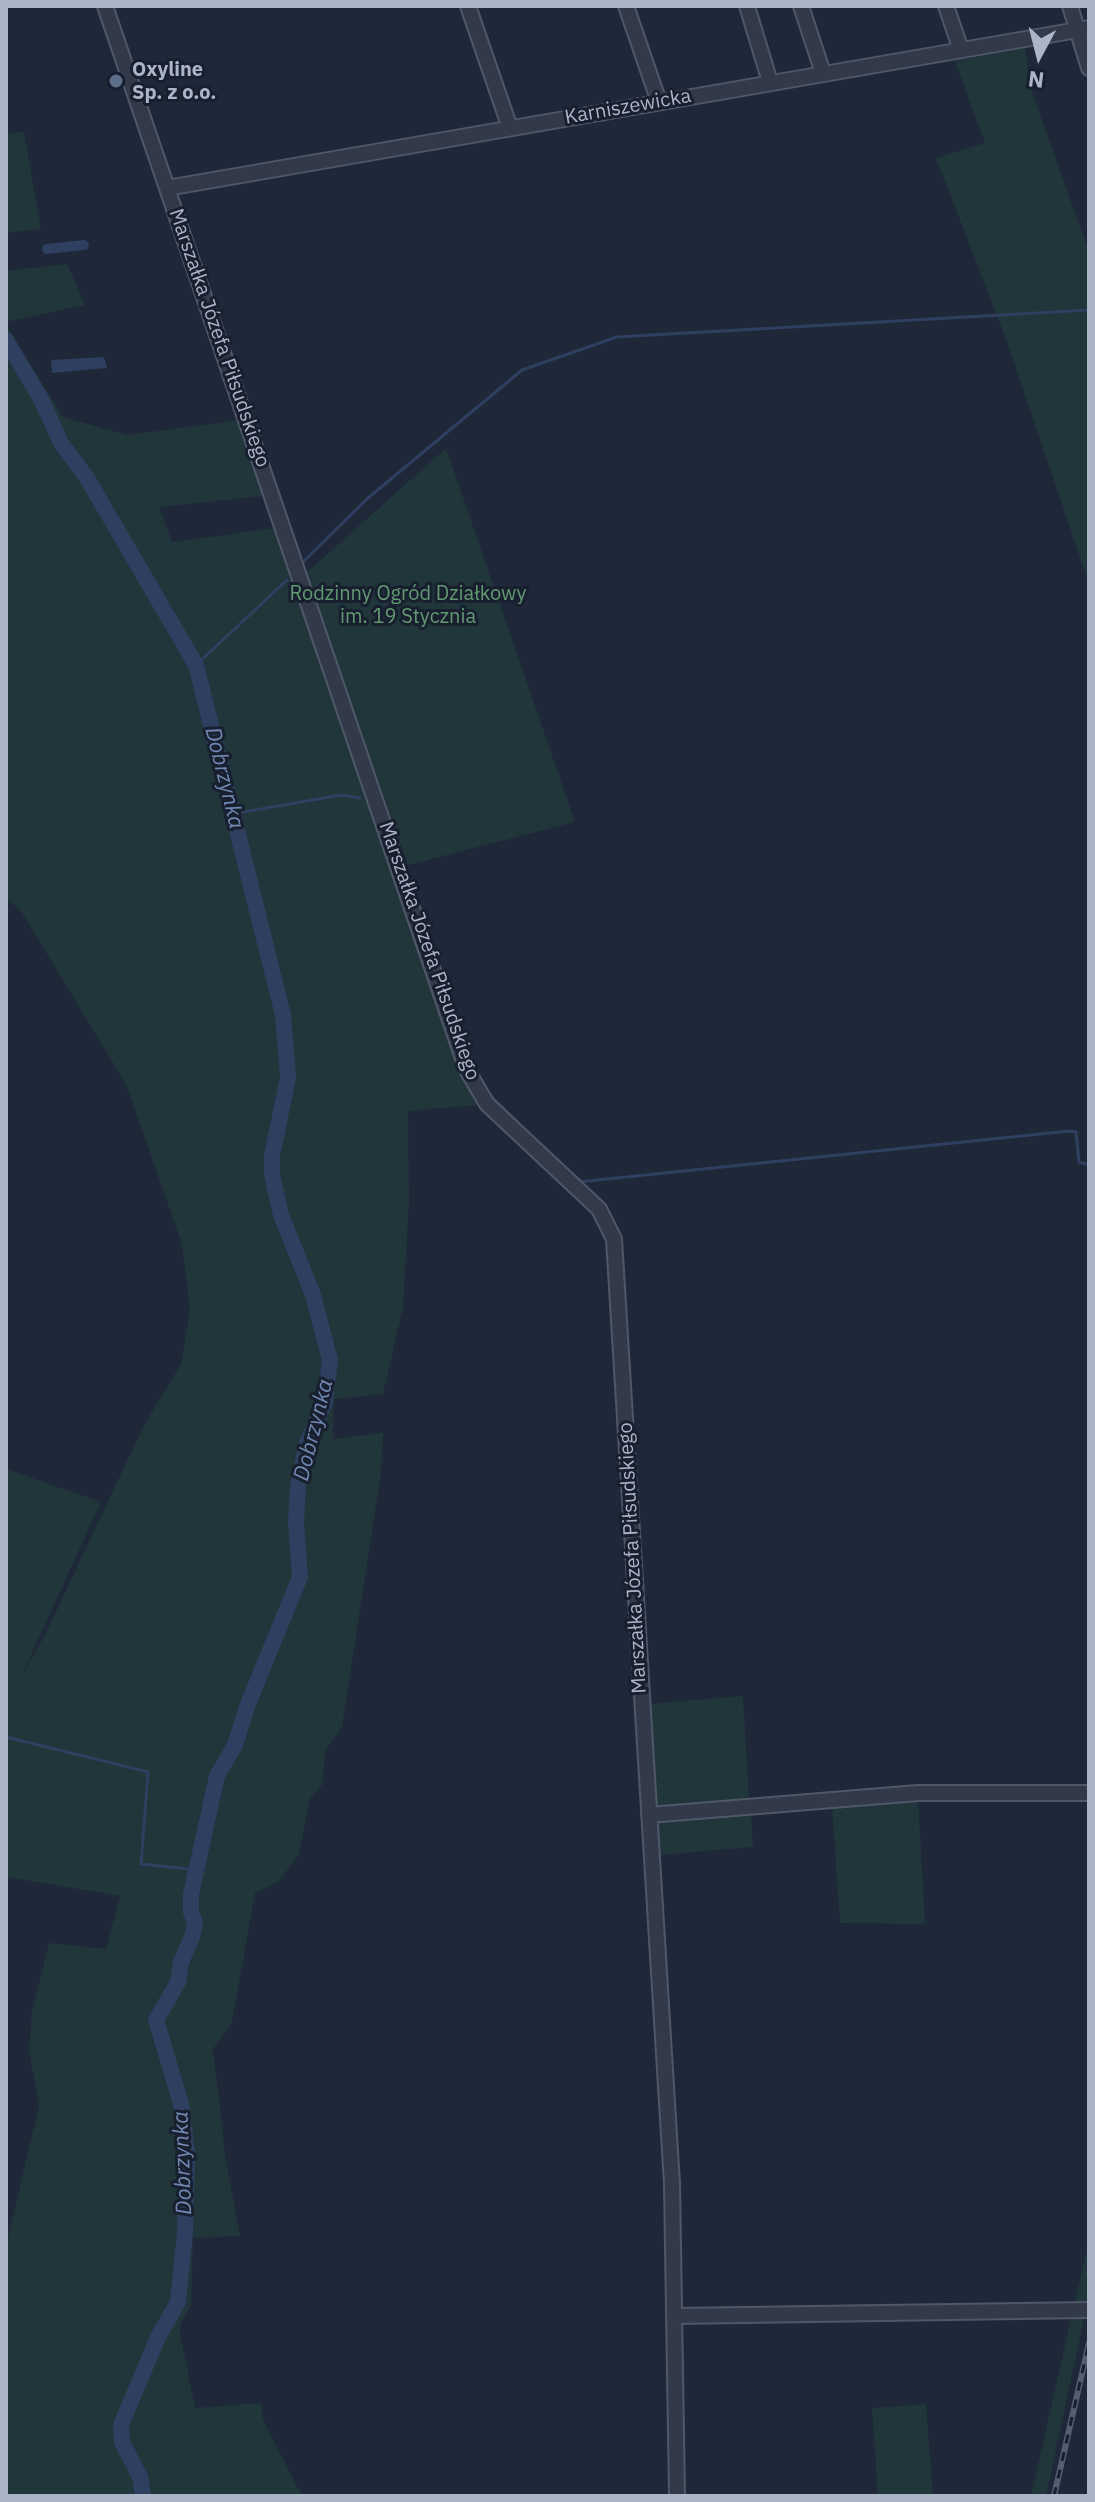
<!DOCTYPE html>
<html>
<head>
<meta charset="utf-8">
<style>
  body { margin:0 }
  #map { position:relative; width:1095px; height:2502px; overflow:hidden; background:#1e2839; font-family:"IBM Plex Sans",sans-serif }
  canvas { display:block }
  .frame { position:absolute; inset:0; border:8px solid #acb4c7; pointer-events:none }
  .north { position:absolute; left:999px; top:16px; width:80px; height:80px; -webkit-text-stroke:6px #181f2e; paint-order:stroke; rotate:187deg; font-size:22px; font-weight:700; line-height:32px; text-align:center; color:#acb4c7 }
  .north::after { content:''; display:block; margin:auto; width:28px; height:36px; background:#acb4c7; clip-path:polygon(50% 0,100% 100%,50% 72%,0 100%) }
</style>
</head>
<body>
<div id="map">
<canvas width="1095" height="2502"></canvas>
<div class="frame"></div>
<div class="north">N</div>
</div>
<script>
const context = document.querySelector('canvas').getContext('2d');
context.lineJoin = 'round';
function paint(path, color) { context.fillStyle = color; context.fill(path, 'evenodd'); }
const poly = rows => new Path2D(rows.map(r => 'M' + r).join(''));
function stroke(path, color, width, dash) { context.strokeStyle = color; context.lineWidth = width; context.lineCap = dash ? 'butt' : 'round'; context.setLineDash(dash || []); context.stroke(path); }
function label(font, color, halo, rows, align = 'center') {
  context.font = font + ' "IBM Plex Sans",sans-serif'; context.lineWidth = 6; context.setLineDash([]); context.textBaseline = 'middle'; context.strokeStyle = halo; context.fillStyle = color; for (const [text, x, y, turn = 0] of rows) {
    context.save(); context.translate(x, y); context.rotate((+turn || 0) * Math.PI / 180); context.textAlign = isNaN(turn) ? turn : align; if (halo) context.strokeText(text, 0, 0); context.fillText(text, 0, 0); context.restore();
  }
}
const green = poly([
  [1025,48,1031,89,1089,252,1089,584,1006,339,936,158,985,143,955,61],
  [24,132,41,229,6,233,6,134],
  [67,264,85,305,6,322,6,271],
  [6,325,63,417,128,435,248,419,273,495,159,507,172,542,283,527,467,1070,462,1076,480,1105,408,1111,409,1202,403,1308,383,1394,334,1399,333,1439,383,1433,381,1473,342,1727,326,1750,322,1785,310,1799,299,1854,279,1881,255,1893,232,2022,213,2049,226,2161,240,2236,193,2238,191,2305,179,2328,195,2408,261,2403,263,2420,302,2496,6,2496,6,2247,39,2105,29,2050,32,2013,49,1943,106,1949,120,1896,6,1877,6,1469,101,1502,21,1677,46,1633,144,1425,181,1364,190,1309,182,1244,126,1084,21,911,6,898],
  [446,448,575,822,408,865,304,575],
  [743,1696,749,1801,656,1806,648,1704],
  [918,1798,925,1924,840,1923,832,1806],
  [751,1811,753,1847,659,1855,657,1820],
  [1089,2240,1089,2296,1046,2496,1031,2496],
  [926,2404,933,2496,878,2496,872,2408]
]);
const water = poly([
  [104,357,107,368,52,373,51,360]
]);
const stream = poly([
  [304,561,368,498,522,370,617,337,1089,310],
  [196,665,287,580],
  [232,814,341,795,360,798],
  [390,822,409,880],
  [487,1092,524,1129],
  [578,1182,1069,1131,1076,1132,1079,1162,1089,1165],
  [6,1737,148,1772,141,1864,197,1870]
]);
const canal = poly([
  [47,249,84,245]
]);
const river = poly([
  [6,340,41,399,61,443,87,478,196,665,283,1015,288,1077,272,1156,272,1175,281,1215,313,1295,330,1360,325,1402,307,1443,298,1485,296,1522,300,1577,248,1704,235,1745,217,1776,191,1894,191,1912,195,1923,192,1937,181,1962,178,1982,156,2020,181,2104,187,2152,185,2232,178,2302,158,2337,121,2425,122,2442,140,2477,143,2496]
]);
const minor = poly([
  [105,6,467,1070,487,1104,599,1209,614,1239,672,2184,677,2496],
  [468,6,510,128],
  [626,6,659,102],
  [747,6,770,82],
  [801,6,823,73],
  [946,6,961,50],
  [1070,6,1089,68],
  [167,188,1089,28],
  [649,1815,918,1793,1089,1793],
  [676,2316,1089,2310]
]);
const rail = poly([
  [1054,2496,1089,2343]
]);
const markers = [
  [116,81,8,"#5c6f8a"]
];
const poiNames = [
  ["Oxyline",132,70],
  ["Sp. z o.o.",132,93]
];
const streetNames = [
  ["Karniszewicka",628,107,-10],
  ["Marszałka Józefa Piłsudskiego",219,338,71],
  ["Marszałka Józefa Piłsudskiego",429,951,71],
  ["Marszałka Józefa Piłsudskiego",633,1558,-93]
];
const parkNames = [
  ["Rodzinny Ogród Działkowy",408,594],
  ["im. 19 Stycznia",408,617]
];
const waterNames = [
  ["Dobrzynka",224,778,76],
  ["Dobrzynka",314,1430,-76],
  ["Dobrzynka",183,2163,-92]
];
paint(green, '#20363a');
paint(water, '#2e3f60');
stroke(stream, '#2e3f60', 3);
stroke(canal, '#2e3f60', 10);
stroke(river, '#2e3f60', 16);
stroke(minor, '#4f5768', 18);
stroke(minor, '#323a4a', 14);
stroke(rail, '#535e71', 6);
stroke(rail, '#181f2e', 3, [9]);
for (const [x, y, r, color] of markers) { const dot = new Path2D(); dot.arc(x, y, r, 0, 2 * Math.PI); context.fillStyle = color; context.fill(dot); stroke(dot, '#181f2e', 3); }
label('bold 20px', '#acb4c7', '#181f2e', poiNames, 'left');
label('20px', '#acb4c7', '#181f2e', streetNames);
label('20px', '#629972', '#181f2e', parkNames);
label('italic 22px', '#7188b2', '#181f2e', waterNames);
</script>
</body>
</html>
